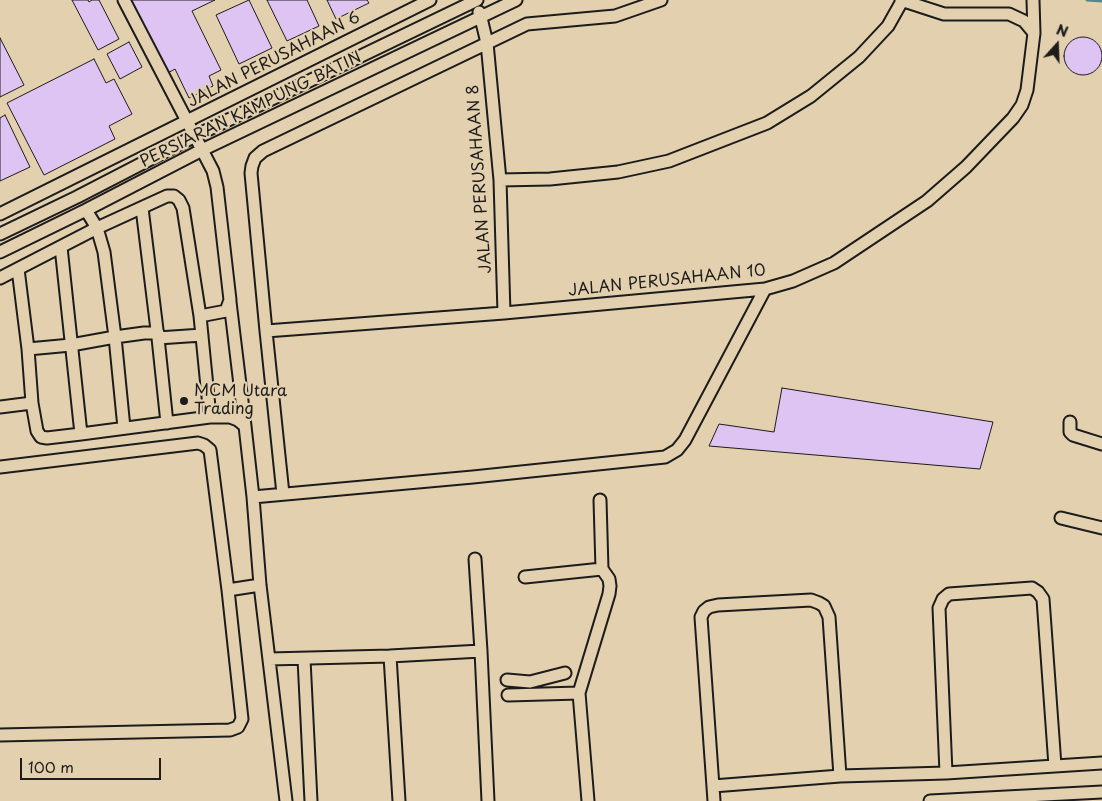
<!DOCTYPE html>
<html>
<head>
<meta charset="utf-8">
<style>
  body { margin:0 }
  #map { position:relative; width:1102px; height:801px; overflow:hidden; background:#e3d0ae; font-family:"Playpen Sans",sans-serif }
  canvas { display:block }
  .north { position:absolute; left:1032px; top:20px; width:50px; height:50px; -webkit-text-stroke:4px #e3d0ae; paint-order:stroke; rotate:20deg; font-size:14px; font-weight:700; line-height:20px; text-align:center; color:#1c1c1c }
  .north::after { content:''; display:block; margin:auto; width:18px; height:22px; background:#1c1c1c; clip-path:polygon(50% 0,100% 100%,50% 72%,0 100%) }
  .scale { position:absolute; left:20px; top:758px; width:141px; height:22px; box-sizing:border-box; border:2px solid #1c1c1c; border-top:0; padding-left:6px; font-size:15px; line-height:18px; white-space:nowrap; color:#1c1c1c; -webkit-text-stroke:4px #e3d0ae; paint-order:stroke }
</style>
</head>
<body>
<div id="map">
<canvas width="1102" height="801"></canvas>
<div class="north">N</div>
<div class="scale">100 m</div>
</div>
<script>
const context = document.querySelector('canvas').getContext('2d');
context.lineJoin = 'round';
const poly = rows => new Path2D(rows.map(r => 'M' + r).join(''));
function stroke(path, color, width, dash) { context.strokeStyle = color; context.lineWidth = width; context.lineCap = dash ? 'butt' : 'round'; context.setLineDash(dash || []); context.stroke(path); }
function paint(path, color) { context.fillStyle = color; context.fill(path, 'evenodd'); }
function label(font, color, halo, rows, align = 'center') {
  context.font = font + ' "Playpen Sans",sans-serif'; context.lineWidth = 4.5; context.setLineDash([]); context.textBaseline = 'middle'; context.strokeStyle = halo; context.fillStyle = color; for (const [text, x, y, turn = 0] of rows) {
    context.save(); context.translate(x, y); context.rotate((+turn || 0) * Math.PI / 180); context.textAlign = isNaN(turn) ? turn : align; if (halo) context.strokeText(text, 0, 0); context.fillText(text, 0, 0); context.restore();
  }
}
const stream = poly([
  [1087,0,1102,1]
]);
const building = poly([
  [72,0,88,0,89,2,92,0,99,0,119,39,98,50,72,0],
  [130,0,215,0,192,11,221,70,209,76,213,86,189,98,175,69,166,74,130,0],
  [249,0,272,48,239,64,216,15,249,0],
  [267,0,307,0,319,26,287,41,267,0],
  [327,0,367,0,369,3,336,19,327,0],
  '1064 56a19 19 0 1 1 38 0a19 19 0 1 1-38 0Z',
  [0,38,24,85,0,97,0,38],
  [129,42,142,67,120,79,107,54,129,42],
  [94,59,106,83,114,79,132,114,109,126,115,139,44,175,7,103,94,59],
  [5,115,30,167,0,181,0,118,5,115],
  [782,388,993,422,980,469,709,446,719,424,774,432,782,388]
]);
const minor = poly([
  [124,0,213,171,217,187,230,300,226,311,200,316],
  [901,0,944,14,1009,14,1024,21,1034,33],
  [479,12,481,18,487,43,500,180,504,313],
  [500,180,550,179,618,172,669,161,767,123,811,96,859,57,888,26,902,1],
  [142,208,158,338,167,423],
  [86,210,97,228,104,252,115,337,124,428],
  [0,214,430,0],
  [0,234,77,197,195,136,477,0],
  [61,247,81,434],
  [0,252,86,210,202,150,516,0],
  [18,269,28,349,32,403,37,431,41,437,47,438,81,434,210,417,230,417,238,420,245,426,253,497,260,585,286,801],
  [0,278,97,228,167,196,174,196,179,200,183,208,200,316,210,417],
  [230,302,245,426],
  [266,331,504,313,765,289,793,281,834,263,927,201,966,167,1013,118,1022,105,1027,90,1034,33,1033,0],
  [158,338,202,335],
  [28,349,71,345,115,337,144,333,158,333],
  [0,407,32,403],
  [1070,422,1070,432,1073,435,1102,444],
  [0,467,198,443,204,445,210,450,228,590,242,719,238,727,230,730,0,735],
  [283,494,266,331,251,173,252,166,255,158,263,151,527,24,615,16,661,0],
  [253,497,473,477,665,457,677,450,685,440,765,289],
  [600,500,602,569],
  [1061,518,1102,528],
  [475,559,481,651],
  [525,577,602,569,609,579,610,586,609,594,579,693,588,801],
  [228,590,260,585],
  [390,656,399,801],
  [269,659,390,656,481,651,488,801],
  [304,659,311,801],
  [507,680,530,682,565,673],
  [508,695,579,693],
  [946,773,939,608,943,599,949,594,1032,588,1038,592,1043,599,1055,766],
  [713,786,840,776,946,773,1102,763],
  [714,801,701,617,704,611,709,607,718,605,811,600,819,603,824,606,829,617,840,776],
  [930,801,1102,792]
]);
const markers = [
  [184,401,5,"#1c1c1c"]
];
const streetNames = [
  ["JALAN PERUSAHAAN 6",274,60,-27],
  ["PERSIARAN KAMPUNG BATIN",251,110,-26],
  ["JALAN PERUSAHAAN 8",480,179,-94],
  ["JALAN PERUSAHAAN 10",667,281,-6]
];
const poiNames = [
  ["MCM Utara",194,392],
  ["Trading",194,410]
];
stroke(stream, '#558689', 3);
paint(building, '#dec4f3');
stroke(building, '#1c1c1c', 1);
stroke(minor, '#1c1c1c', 15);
stroke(minor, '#e3d0ae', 11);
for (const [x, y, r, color] of markers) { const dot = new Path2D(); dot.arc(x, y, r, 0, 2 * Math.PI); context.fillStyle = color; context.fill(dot); stroke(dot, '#e3d0ae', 2); }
label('16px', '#1c1c1c', '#e3d0ae', streetNames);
label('16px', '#1c1c1c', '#e3d0ae', poiNames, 'left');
</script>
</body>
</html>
